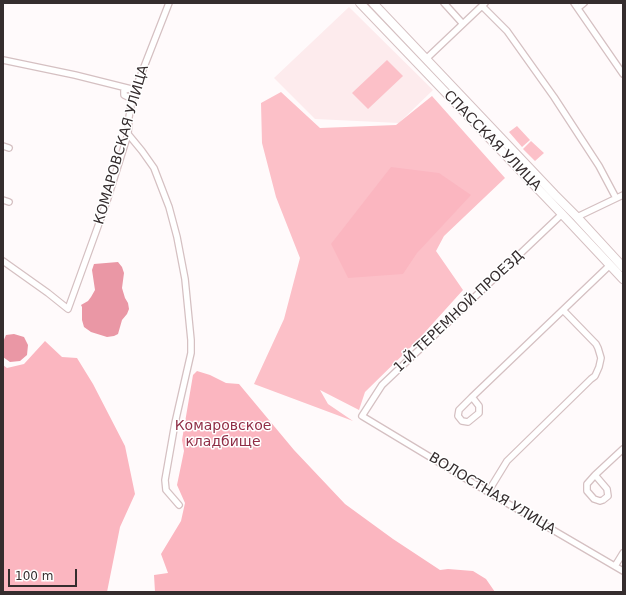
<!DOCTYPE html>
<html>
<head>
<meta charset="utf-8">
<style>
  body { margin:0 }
  #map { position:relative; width:626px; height:595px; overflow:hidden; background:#fffafb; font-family:"DejaVu Sans",sans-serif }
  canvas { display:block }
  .frame { position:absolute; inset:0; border:4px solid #352d2e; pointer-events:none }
  .scale { position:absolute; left:8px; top:569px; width:69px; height:18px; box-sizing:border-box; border:2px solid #352d2e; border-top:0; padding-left:5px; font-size:12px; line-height:14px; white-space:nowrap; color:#352d2e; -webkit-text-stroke:3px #fff; paint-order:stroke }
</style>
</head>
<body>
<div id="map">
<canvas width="626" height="595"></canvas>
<div class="frame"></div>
<div class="scale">100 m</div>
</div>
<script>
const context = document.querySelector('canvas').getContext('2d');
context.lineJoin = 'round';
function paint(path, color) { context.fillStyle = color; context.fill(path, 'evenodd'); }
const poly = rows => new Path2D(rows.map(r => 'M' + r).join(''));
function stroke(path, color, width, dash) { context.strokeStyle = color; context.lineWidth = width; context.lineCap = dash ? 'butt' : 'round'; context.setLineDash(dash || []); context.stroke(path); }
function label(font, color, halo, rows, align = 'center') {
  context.font = font + ' "DejaVu Sans",sans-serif'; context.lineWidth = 3; context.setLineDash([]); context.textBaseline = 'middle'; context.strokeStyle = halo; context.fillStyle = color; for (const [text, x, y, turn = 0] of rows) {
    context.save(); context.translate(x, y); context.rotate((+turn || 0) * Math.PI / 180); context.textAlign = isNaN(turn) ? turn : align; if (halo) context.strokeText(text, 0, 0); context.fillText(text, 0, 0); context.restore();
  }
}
const built = poly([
  [349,7,433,90,399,123,315,119,274,78]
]);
const green = poly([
  [387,60,403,76,368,109,352,93],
  [281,92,320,128,396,125,432,96,505,178,444,236,436,251,463,290,417,341,365,392,359,410,320,390,328,404,353,421,254,384,284,319,300,258,276,197,262,143,261,103],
  [517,126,530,140,522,147,509,132],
  [531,141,544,153,535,161,523,149]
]);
const forest = poly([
  [391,167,439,173,471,195,417,253,403,274,348,278,331,244],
  [45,341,62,357,77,358,93,384,125,446,135,494,120,527,107,592,3,592,3,365,7,368,24,364],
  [197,371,210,375,226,383,239,384,294,450,345,504,393,539,440,570,448,569,473,571,486,579,495,592,155,592,154,575,168,573,161,554,181,521,185,503,177,485,184,451,182,440,193,375]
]);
const water = poly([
  [118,262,122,267,124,273,122,288,125,298,128,303,129,309,127,314,122,320,118,334,114,336,107,337,91,332,84,327,82,320,82,307,81,305,88,301,91,297,95,290,92,270,94,264],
  [14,334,24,337,28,345,27,355,20,361,10,362,3,357,3,342,6,335]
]);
const street = poly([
  [444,3,463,24],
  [574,3,623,74],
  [482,6,507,31,554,97,599,166,616,198],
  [578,8,584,3],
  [426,59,485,3],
  [3,60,75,75,135,90],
  [129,89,124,90,124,95,128,97,132,97,133,94],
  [128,134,142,151,154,168,169,207,177,237,185,279,191,340,191,353,175,423,165,480,166,490,179,505],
  [3,146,9,148],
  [3,200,9,202],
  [562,214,382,385,362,416,488,492,623,571],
  [577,217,623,195],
  [3,261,48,293,68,309,106,204,128,134,129,117,132,100,135,90,169,3],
  [472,397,459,410,458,416,462,421,468,422,479,413,479,406,472,397,610,265],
  [595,475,607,489,608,496,603,500,600,501,594,499,587,491,587,484,595,475,623,449],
  [488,492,507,461,591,379,595,376,599,367,601,358,598,348,596,344,563,310],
  [615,566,623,553]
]);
const secondary = poly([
  [360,3,562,214,623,279],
  [373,3,555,195,577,217,623,267]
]);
const streetNames = [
  ["СПАССКАЯ УЛИЦА",492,141,46],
  ["КОМАРОВСКАЯ УЛИЦА",122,145,-74],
  ["1-Й ТЕРЕМНОЙ ПРОЕЗД",459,312,-43],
  ["ВОЛОСТНАЯ УЛИЦА",492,494,31]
];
const parkNames = [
  ["Комаровское",223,426],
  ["кладбище",223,442]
];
paint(built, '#fdebed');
paint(green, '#fcc0c8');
paint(forest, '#fbb6c0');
paint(water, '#ea97a5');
stroke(street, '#d5c0c2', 8);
stroke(secondary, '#d5c0c2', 10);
stroke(street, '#fff', 5.5);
stroke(secondary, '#fff', 8);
label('14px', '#352d2e', '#fff', streetNames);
label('14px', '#8f2e46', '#fff', parkNames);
</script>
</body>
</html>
